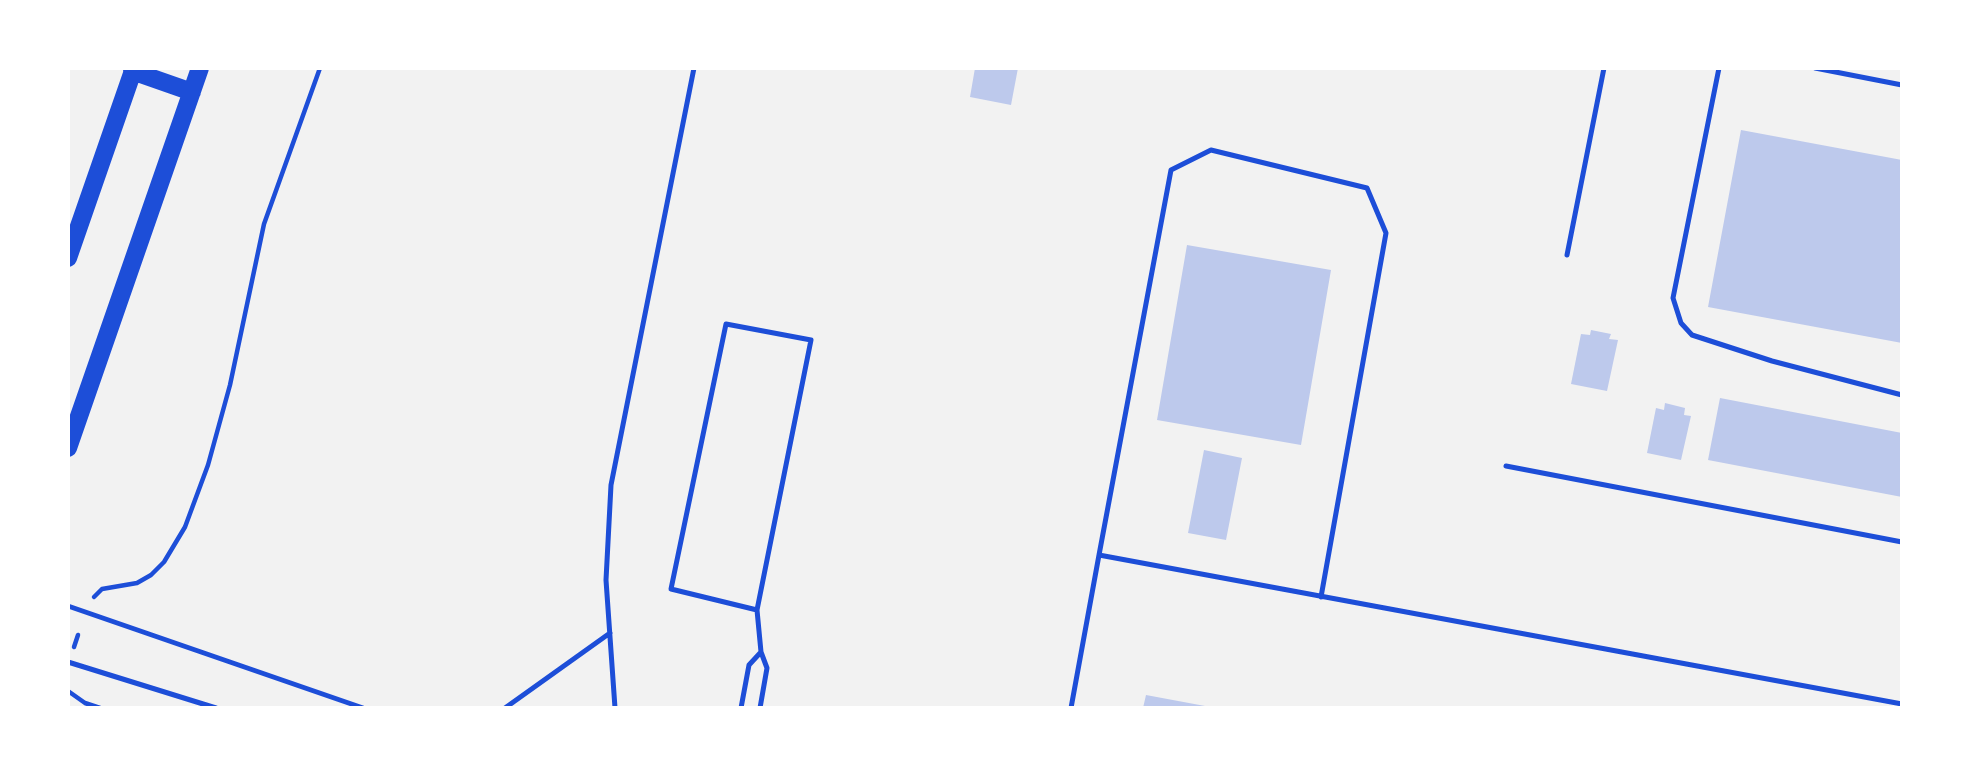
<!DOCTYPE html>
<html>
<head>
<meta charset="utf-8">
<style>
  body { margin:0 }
  #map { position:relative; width:1970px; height:776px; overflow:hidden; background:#f2f2f2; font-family:Cabin,sans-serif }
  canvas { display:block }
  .frame { position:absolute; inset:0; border:70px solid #fff; pointer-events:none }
</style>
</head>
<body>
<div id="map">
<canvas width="1970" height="776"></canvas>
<div class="frame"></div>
</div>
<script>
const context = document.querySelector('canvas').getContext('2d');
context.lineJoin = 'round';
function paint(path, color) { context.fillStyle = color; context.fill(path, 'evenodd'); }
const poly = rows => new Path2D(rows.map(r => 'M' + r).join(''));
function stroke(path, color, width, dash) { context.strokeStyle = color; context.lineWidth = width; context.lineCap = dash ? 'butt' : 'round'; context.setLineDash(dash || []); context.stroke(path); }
const building = poly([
  [975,68,1018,68,1011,105,970,97],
  [1741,130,1902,160,1902,343,1708,307],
  [1187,245,1331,270,1301,445,1157,420],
  [1591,330,1611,334,1609,339,1618,340,1607,391,1571,384,1581,334,1590,335],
  [1720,398,1902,433,1902,497,1708,460],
  [1665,403,1685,408,1684,415,1691,416,1681,460,1647,453,1656,408,1664,410],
  [1204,450,1242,458,1226,540,1188,533],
  [1146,695,1205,706,1204,708,1143,708]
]);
const path = poly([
  [94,597,102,589,137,583,151,575,164,562,185,527,208,465,230,385,264,224,320,68],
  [74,647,78,635],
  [68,691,85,703,100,708]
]);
const service = poly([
  [1719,68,1673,298,1681,323,1692,335,1772,361,1902,395],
  [1815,68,1902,85],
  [1567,255,1604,68],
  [1506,466,1902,542],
  [1099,555,1171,170,1211,150,1367,188,1386,233,1321,597],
  [68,606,363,708],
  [757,610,671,589,726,324,811,340,757,610,761,652],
  [68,662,216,708],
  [505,708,610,633],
  [615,708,606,580,611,485,694,68],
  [741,708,749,665,761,652,767,668,760,708],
  [1071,708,1099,555,1902,704]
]);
const primary = poly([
  [132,71,192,92],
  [68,258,134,68],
  [68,448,200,68]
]);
paint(building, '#bdc9ec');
stroke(path, '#1d4ed8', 4.5);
stroke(service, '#1d4ed8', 5);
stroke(primary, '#1d4ed8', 18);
</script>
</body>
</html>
